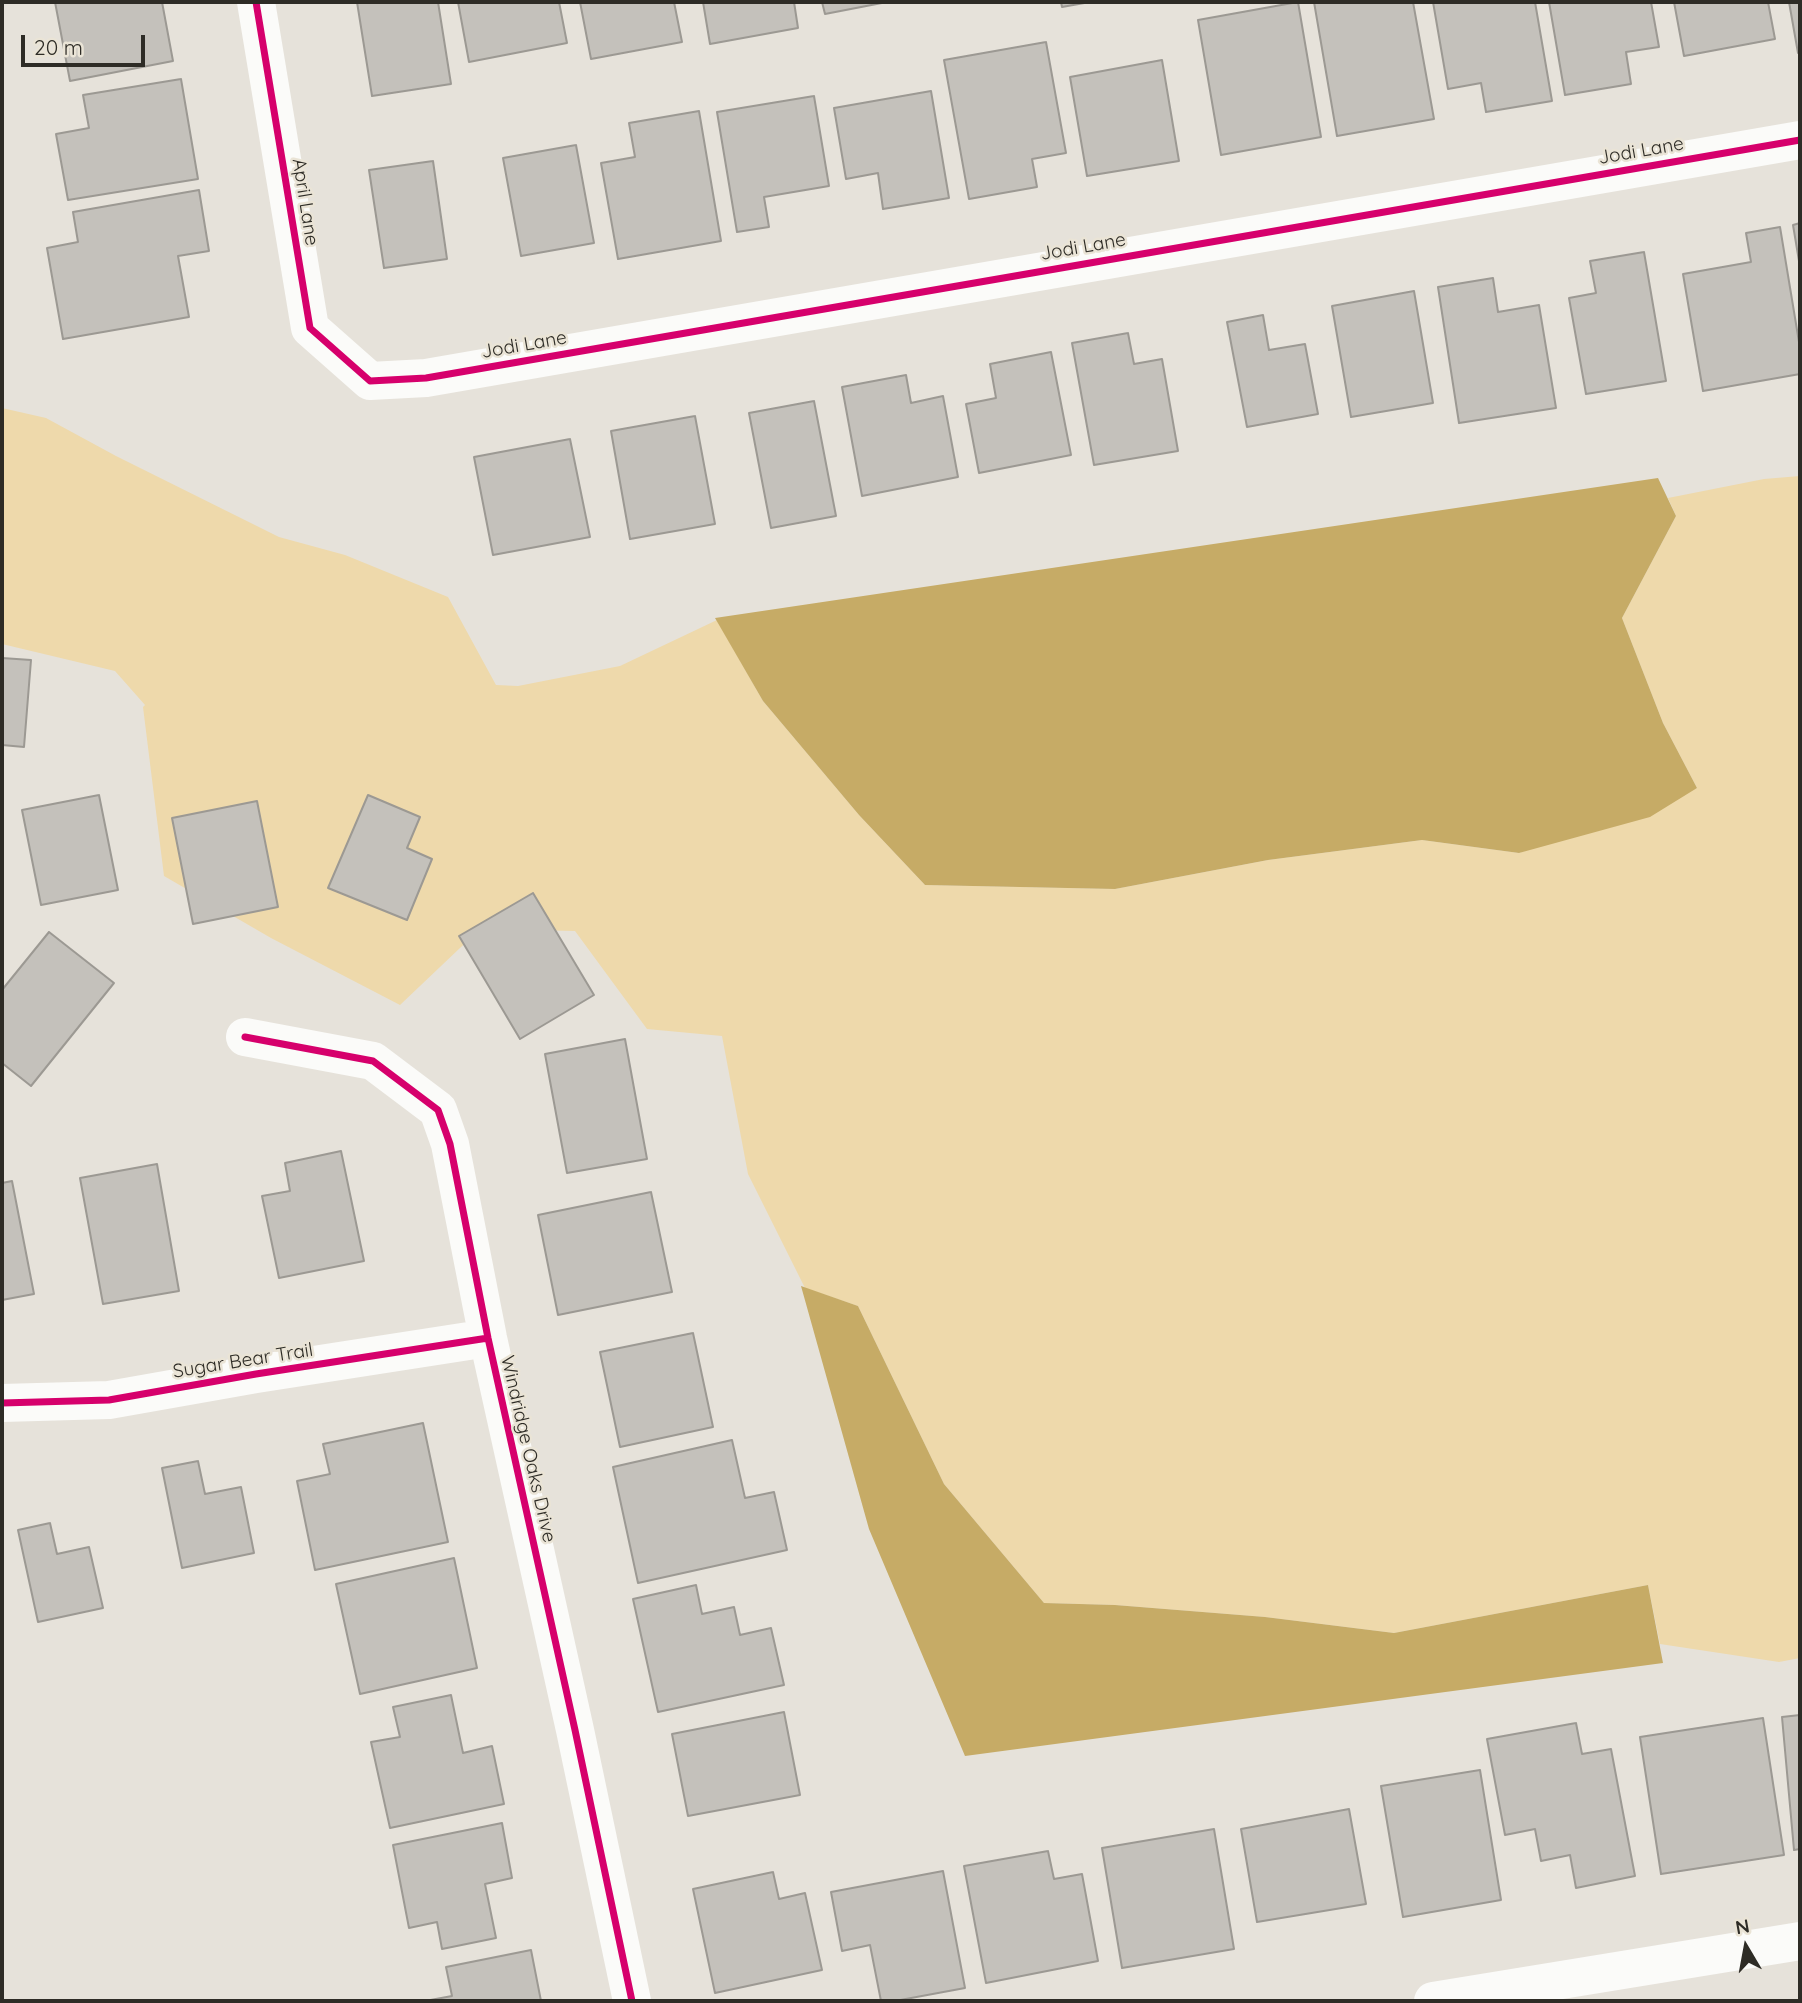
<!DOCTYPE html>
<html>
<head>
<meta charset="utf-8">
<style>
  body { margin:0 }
  #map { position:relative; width:1802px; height:2003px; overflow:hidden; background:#e6e2da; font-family:Quicksand,sans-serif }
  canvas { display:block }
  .frame { position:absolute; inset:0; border:4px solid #2e2c26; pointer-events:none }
  .north { position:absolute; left:1711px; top:1912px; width:70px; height:70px; -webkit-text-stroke:5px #eae4d6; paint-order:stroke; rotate:350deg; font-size:19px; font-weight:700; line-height:28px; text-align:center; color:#2e2c26 }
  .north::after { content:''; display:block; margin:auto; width:24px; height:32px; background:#2e2c26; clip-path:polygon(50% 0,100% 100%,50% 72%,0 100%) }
  .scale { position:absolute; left:21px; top:35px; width:124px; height:32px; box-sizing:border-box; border:4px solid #2e2c26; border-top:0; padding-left:9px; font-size:21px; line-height:24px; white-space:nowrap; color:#2e2c26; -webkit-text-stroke:5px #eae4d6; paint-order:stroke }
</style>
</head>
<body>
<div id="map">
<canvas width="1802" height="2003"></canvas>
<div class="frame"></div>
<div class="north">N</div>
<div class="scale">20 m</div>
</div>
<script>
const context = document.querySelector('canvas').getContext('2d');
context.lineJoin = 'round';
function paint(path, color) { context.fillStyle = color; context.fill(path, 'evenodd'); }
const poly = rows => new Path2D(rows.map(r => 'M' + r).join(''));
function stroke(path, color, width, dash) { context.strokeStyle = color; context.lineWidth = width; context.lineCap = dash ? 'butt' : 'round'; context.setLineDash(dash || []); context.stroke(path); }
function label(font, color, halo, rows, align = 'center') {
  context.font = font + ' Quicksand,sans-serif'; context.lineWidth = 5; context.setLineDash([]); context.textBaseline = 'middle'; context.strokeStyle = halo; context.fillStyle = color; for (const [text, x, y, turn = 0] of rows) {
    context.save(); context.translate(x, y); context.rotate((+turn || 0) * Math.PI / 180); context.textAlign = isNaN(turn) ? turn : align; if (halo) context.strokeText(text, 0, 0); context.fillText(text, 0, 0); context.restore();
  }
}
const green = poly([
  [2,408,46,418,116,456,279,537,345,555,448,597,496,685,518,686,620,666,717,620,763,701,859,815,925,885,1115,889,1268,860,1422,840,1519,853,1697,788,1663,723,1622,618,1676,516,1668,498,1764,479,1800,476,1800,1658,1779,1662,1660,1644,1648,1585,1394,1633,1265,1617,1115,1605,1044,1603,944,1484,858,1306,805,1288,748,1174,722,1036,647,1029,575,931,480,929,400,1005,271,938,164,876,143,707,145,705,115,671,2,644]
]);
const water = poly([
  [1658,478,1676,516,1622,618,1663,723,1697,788,1650,817,1519,853,1422,840,1268,860,1115,889,925,885,859,815,763,701,715,618],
  [801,1286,858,1306,944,1484,1044,1603,1115,1605,1265,1617,1394,1633,1648,1585,1663,1663,965,1756,869,1529]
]);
const building = poly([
  [55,2,162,2,173,61,70,81,55,2],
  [357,2,438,2,451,84,372,96,357,2],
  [458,2,559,2,567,43,469,62,458,2],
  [580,2,674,2,682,42,591,59,580,2],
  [703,2,794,2,798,28,710,44,703,2],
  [822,2,887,2,825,14,822,2],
  [1061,2,1090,2,1062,7,1061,2],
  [1298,2,1321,137,1221,155,1198,20,1298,2],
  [1314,2,1413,2,1434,119,1337,136,1314,2],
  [1433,2,1535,2,1552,101,1486,112,1481,83,1448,89,1433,2],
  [1549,2,1651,2,1659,47,1626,52,1631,84,1565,95,1549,2],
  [1674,2,1768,2,1775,39,1684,56,1674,2],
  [1789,2,1800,2,1800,53,1798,53,1789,2],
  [1046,42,1066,153,1032,159,1037,187,969,199,944,60,1046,42],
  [1162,60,1179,161,1087,176,1070,77,1162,60],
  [181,79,198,179,68,200,56,134,89,128,83,95,181,79],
  [931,91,949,198,883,209,878,173,846,179,834,108,931,91],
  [814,96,829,186,764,197,769,227,737,232,717,112,814,96],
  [699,111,721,241,618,259,601,163,635,157,629,123,699,111],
  [576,145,594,243,521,256,503,158,576,145],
  [433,161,447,259,384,268,369,170,433,161],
  [199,190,209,251,178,256,189,317,63,339,47,248,78,242,73,212,199,190],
  [1800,223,1800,267,1793,225,1800,223],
  [1780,227,1800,348,1800,374,1703,391,1683,274,1751,262,1746,233,1780,227],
  [1644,252,1666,381,1586,394,1569,298,1596,293,1590,261,1644,252],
  [1493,278,1498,312,1539,305,1556,408,1459,423,1438,287,1493,278],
  [1414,291,1433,403,1351,417,1332,306,1414,291],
  [1263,315,1269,350,1305,344,1318,414,1247,427,1227,322,1263,315],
  [1128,333,1134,364,1162,359,1178,451,1094,465,1072,343,1128,333],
  [1051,352,1071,455,979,473,966,404,996,398,990,364,1051,352],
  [906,375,911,403,943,396,958,477,862,496,842,387,906,375],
  [814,401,836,516,771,528,749,413,814,401],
  [695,416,715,524,630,539,611,431,695,416],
  [570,439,590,537,493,555,474,457,570,439],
  [2,658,31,660,24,747,2,745,2,658],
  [99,795,118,890,41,905,22,810,99,795],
  [368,795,420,817,407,848,432,859,407,920,328,888,368,795],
  [257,801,278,907,193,924,172,818,257,801],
  [533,893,594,995,520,1039,459,936,533,893],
  [49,932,114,983,31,1086,2,1063,2,990,49,932],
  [625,1039,647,1159,567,1173,545,1054,625,1039],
  [341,1151,364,1261,279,1278,262,1196,290,1191,285,1163,341,1151],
  [157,1164,179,1291,103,1304,80,1178,157,1164],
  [12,1181,34,1294,2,1300,2,1183,12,1181],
  [651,1192,672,1292,558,1315,538,1215,651,1192],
  [693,1333,713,1427,620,1447,600,1352,693,1333],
  [423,1423,448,1542,315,1570,297,1481,330,1474,323,1444,423,1423],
  [732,1440,745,1498,774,1492,787,1550,638,1583,613,1467,732,1440],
  [198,1461,205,1494,241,1487,254,1553,182,1568,162,1468,198,1461],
  [50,1523,57,1554,89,1547,103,1608,38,1622,18,1530,50,1523],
  [454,1558,477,1668,360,1694,336,1584,454,1558],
  [696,1585,702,1614,734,1607,740,1635,771,1628,784,1685,658,1712,633,1599,696,1585],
  [451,1695,463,1753,492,1746,504,1804,390,1828,371,1742,400,1737,393,1707,451,1695],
  [784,1712,800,1795,688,1816,672,1734,784,1712],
  [1800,1715,1800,1849,1794,1850,1782,1717,1800,1715],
  [1763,1718,1784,1855,1661,1874,1640,1737,1763,1718],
  [1576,1723,1582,1754,1611,1749,1635,1876,1576,1888,1570,1855,1541,1861,1535,1829,1505,1835,1487,1739,1576,1723],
  [1480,1770,1501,1900,1403,1917,1381,1786,1480,1770],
  [1349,1809,1366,1904,1257,1922,1241,1829,1349,1809],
  [502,1823,512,1878,485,1884,496,1938,442,1949,437,1922,409,1928,393,1845,502,1823],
  [1214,1829,1234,1949,1122,1968,1102,1848,1214,1829],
  [1048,1851,1054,1879,1082,1874,1098,1961,986,1983,964,1866,1048,1851],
  [943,1871,965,1988,895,2001,881,2001,870,1945,842,1951,831,1892,943,1871],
  [773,1872,779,1899,805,1893,822,1970,715,1993,693,1889,773,1872],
  [531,1950,541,2001,425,2001,452,1996,446,1967,531,1950]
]);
const minor = poly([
  [256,2,310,328,370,381,426,378,1800,140],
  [245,1037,373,1061,438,1110,450,1144,488,1338,575,1730,632,2001],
  [2,1403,109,1400,256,1374,488,1338],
  [1433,2001,1800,1941]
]);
const cycleway = poly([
  [256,2,310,328,370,381,426,378,1800,140],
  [245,1037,373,1061,438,1110,450,1144,488,1338,575,1730,632,2001],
  [2,1403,109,1400,256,1374,488,1338]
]);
const streetNames = [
  ["Jodi Lane",1641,151,-10],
  ["April Lane",305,202,81],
  ["Jodi Lane",1083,247,-10],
  ["Jodi Lane",524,345,-10],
  ["Sugar Bear Trail",243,1361,-9],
  ["Windridge Oaks Drive",528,1449,77]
];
paint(green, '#eed9ab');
paint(water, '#c6ab66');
paint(building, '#c4c1bb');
stroke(building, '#9c9993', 2);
stroke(minor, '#fbfbf9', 38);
stroke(cycleway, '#d6006c', 7);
label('19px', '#2e2c26', '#eae4d6', streetNames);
</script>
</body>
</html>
